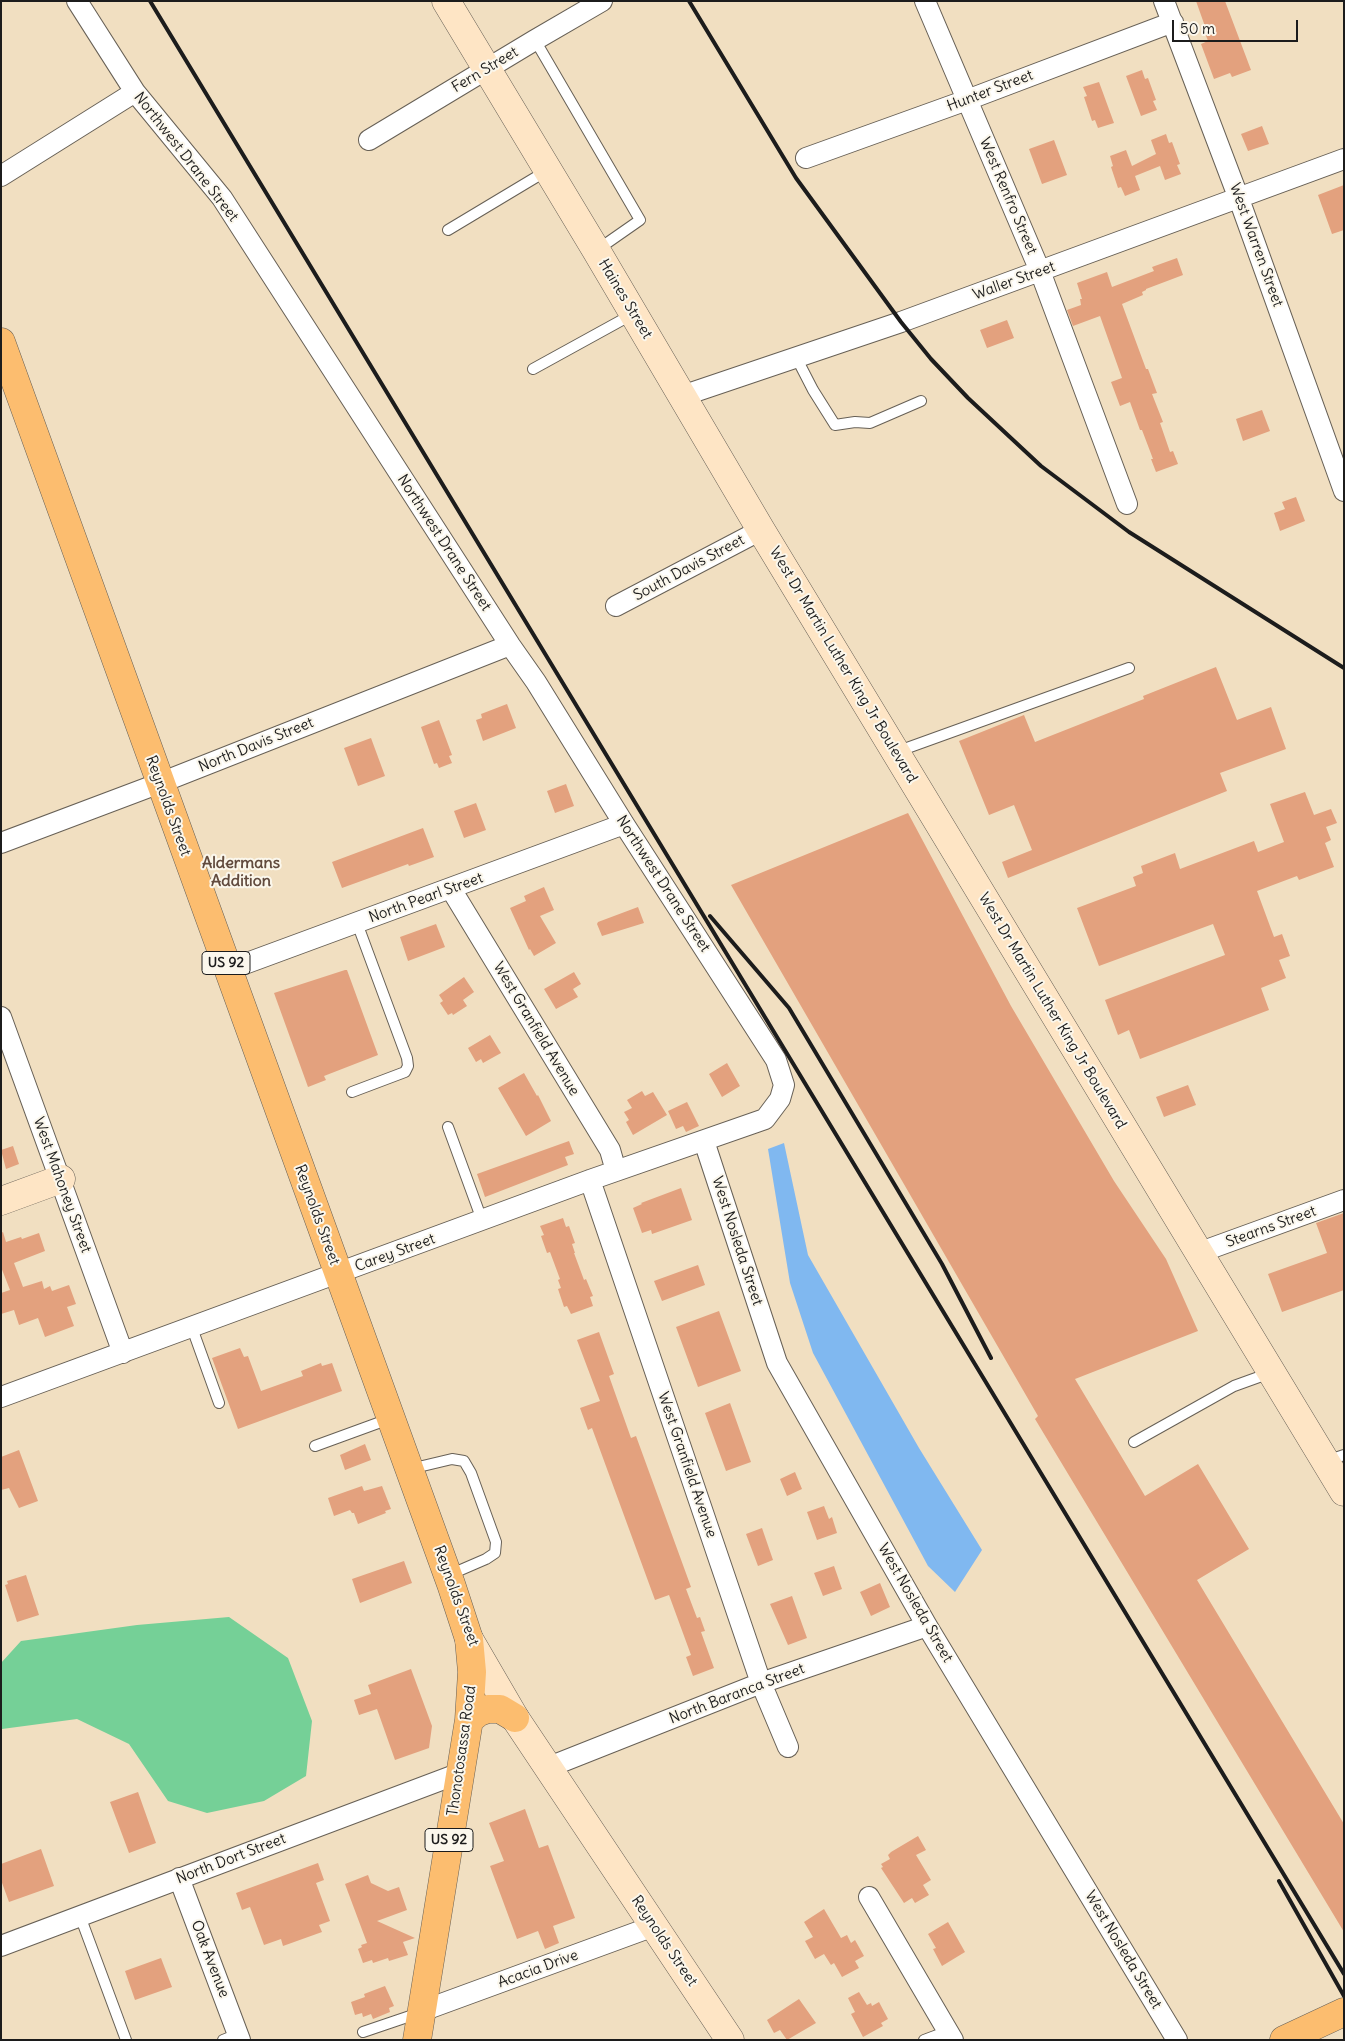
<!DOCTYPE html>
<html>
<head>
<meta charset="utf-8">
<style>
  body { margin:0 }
  #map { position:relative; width:1345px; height:2041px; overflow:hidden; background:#f1dfc1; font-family:Delius,sans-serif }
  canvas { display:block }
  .frame { position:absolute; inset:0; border:2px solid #1c1c1c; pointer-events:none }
  .scale { position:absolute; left:1172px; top:20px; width:126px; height:22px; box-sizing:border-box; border:2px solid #1c1c1c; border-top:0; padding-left:6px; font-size:15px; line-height:18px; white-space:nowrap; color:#1c1c1c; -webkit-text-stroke:4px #fbf7ec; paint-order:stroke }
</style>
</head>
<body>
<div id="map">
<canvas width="1345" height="2041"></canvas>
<div class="frame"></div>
<div class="scale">50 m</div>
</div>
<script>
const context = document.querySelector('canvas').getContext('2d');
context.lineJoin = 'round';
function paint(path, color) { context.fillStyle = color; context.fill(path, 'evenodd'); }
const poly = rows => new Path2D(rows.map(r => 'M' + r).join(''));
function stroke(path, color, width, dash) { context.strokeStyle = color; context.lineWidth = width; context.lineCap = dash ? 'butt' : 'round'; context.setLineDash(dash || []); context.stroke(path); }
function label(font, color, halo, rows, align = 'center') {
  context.font = font + ' Delius,sans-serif'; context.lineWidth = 4; context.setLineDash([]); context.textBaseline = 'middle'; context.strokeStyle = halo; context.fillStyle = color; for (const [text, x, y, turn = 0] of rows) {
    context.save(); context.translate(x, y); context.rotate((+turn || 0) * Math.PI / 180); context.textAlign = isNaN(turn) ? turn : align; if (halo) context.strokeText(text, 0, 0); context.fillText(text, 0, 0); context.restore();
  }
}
const green = poly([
  [229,1617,288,1658,312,1721,306,1776,264,1801,207,1813,168,1801,129,1744,77,1719,2,1729,1,1663,21,1641,137,1625]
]);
const water = poly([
  [784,1143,808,1255,919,1448,982,1550,955,1592,928,1566,813,1353,790,1283,768,1149]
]);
const building = poly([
  [1196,1,1225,1,1251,70,1232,77,1230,73,1214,79,1201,44,1208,41,1205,33,1207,32],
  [1142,70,1145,79,1148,78,1156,100,1153,101,1157,110,1141,116,1126,76],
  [1099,82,1114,123,1098,128,1095,120,1092,121,1084,97,1087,96,1083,87],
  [1262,126,1269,144,1248,151,1241,134],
  [1166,134,1169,143,1172,142,1180,164,1177,165,1181,174,1165,180,1160,166,1135,176,1140,190,1125,196,1121,187,1118,188,1111,167,1113,166,1110,156,1126,150,1132,166,1156,154,1151,140],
  [1054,140,1067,175,1042,184,1029,149],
  [1344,185,1344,230,1332,234,1318,195],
  [1177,258,1183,275,1146,289,1146,290,1142,292,1143,295,1122,304,1146,369,1148,369,1157,393,1152,394,1163,422,1160,423,1170,452,1173,451,1178,464,1156,472,1151,459,1153,459,1142,430,1140,430,1130,402,1120,406,1111,382,1122,378,1100,316,1073,326,1067,310,1081,305,1080,299,1082,299,1077,283,1107,272,1112,287,1154,271,1152,267],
  [1007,320,1014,338,987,348,980,330],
  [1262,410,1270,431,1243,441,1236,419],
  [1296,497,1305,521,1280,531,1274,513,1285,509,1282,502],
  [1216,667,1237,720,1271,707,1286,749,1220,773,1227,791,1008,878,1002,862,1032,850,1014,805,989,815,959,741,1024,715,1035,742,1144,699,1143,696],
  [507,704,516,728,483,741,476,720,482,718,481,714],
  [439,720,452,755,449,756,452,763,439,768,437,763,434,764,421,727],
  [371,738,385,776,358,786,344,748],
  [566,784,574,806,555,813,547,791],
  [1305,792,1314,815,1331,809,1337,823,1326,827,1331,840,1325,843,1334,867,1299,880,1297,876,1257,891,1274,937,1282,934,1290,956,1279,960,1286,978,1261,988,1269,1010,1140,1059,1129,1030,1118,1035,1105,1000,1225,955,1213,924,1099,966,1077,908,1136,886,1133,877,1143,873,1141,866,1175,853,1180,869,1254,841,1258,852,1284,842,1270,804],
  [476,803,486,830,464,838,454,811],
  [908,813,1011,1006,1114,1181,1166,1259,1198,1331,1075,1379,1145,1496,1198,1464,1249,1549,1197,1580,1344,1824,1344,1932,1035,1419,1038,1416,731,885],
  [423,828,434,857,409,866,408,864,342,888,332,862],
  [544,887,554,910,540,916,556,943,534,956,530,949,529,950,510,908,526,901,524,896],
  [638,907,644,923,602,936,597,924,598,922],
  [436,924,445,947,408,961,400,937],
  [345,970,347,970,378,1055,324,1076,326,1080,308,1087,274,993],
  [574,972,581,984,573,989,578,997,556,1009,544,989],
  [464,977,474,992,463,1000,467,1006,453,1015,452,1013,448,1015,440,1003,443,1001,439,995],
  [490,1035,501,1053,483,1063,481,1059,476,1062,468,1048],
  [727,1063,740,1086,722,1097,709,1074],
  [524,1073,537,1096,538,1095,551,1121,526,1136,498,1088],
  [1188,1085,1196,1105,1164,1117,1156,1097],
  [642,1091,645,1096,653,1092,667,1115,633,1135,626,1122,629,1120,624,1112,632,1108,627,1100],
  [687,1102,699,1126,686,1132,683,1126,676,1129,668,1111],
  [569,1141,574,1154,565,1157,568,1165,485,1197,477,1174],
  [13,1146,19,1164,6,1169,1,1150],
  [681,1188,692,1220,652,1234,651,1230,642,1233,633,1208,642,1204,641,1203],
  [1344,1213,1344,1290,1282,1312,1268,1274,1327,1253,1316,1223],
  [563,1218,566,1227,569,1226,575,1243,572,1244,575,1253,574,1253,584,1280,586,1279,593,1296,590,1297,593,1306,571,1314,567,1306,564,1307,558,1289,561,1288,558,1280,560,1279,550,1252,547,1253,541,1236,544,1235,540,1226],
  [3,1232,6,1242,21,1237,22,1239,39,1233,45,1251,14,1263,23,1287,42,1281,44,1289,50,1286,52,1291,69,1285,76,1304,67,1307,74,1326,45,1337,38,1318,19,1325,14,1310,1,1314,1,1293,10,1290,1,1267,1,1233],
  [698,1265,705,1285,662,1301,654,1281],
  [719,1311,741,1371,698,1387,676,1327],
  [599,1332,614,1374,609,1376,631,1438,636,1436,691,1587,686,1589,697,1618,700,1617,705,1631,701,1632,714,1668,693,1676,686,1657,691,1655,669,1595,655,1600,592,1428,588,1430,580,1408,600,1401,577,1340],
  [240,1348,244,1357,248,1356,261,1391,303,1376,301,1371,321,1363,322,1366,332,1363,342,1391,238,1429,212,1358],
  [730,1403,751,1462,726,1471,705,1413],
  [365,1444,371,1460,345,1470,340,1455],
  [19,1450,38,1501,19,1508,9,1488,1,1490,1,1457],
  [795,1472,802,1489,787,1496,780,1479],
  [362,1486,364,1491,382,1486,391,1509,385,1511,386,1513,358,1524,354,1513,352,1513,350,1510,334,1516,328,1498],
  [824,1506,829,1519,832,1517,837,1533,817,1540,807,1512],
  [762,1528,773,1560,758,1566,746,1534],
  [404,1561,412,1583,360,1603,352,1579],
  [834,1566,842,1589,823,1596,814,1573],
  [26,1575,39,1615,17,1622,5,1585,8,1584,7,1581],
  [880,1583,890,1607,871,1616,860,1592],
  [792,1596,807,1638,788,1645,770,1604],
  [411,1669,432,1726,429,1748,395,1760,377,1709,359,1715,354,1700,371,1694,368,1685],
  [138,1792,156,1843,129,1853,110,1802],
  [525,1809,539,1848,548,1845,575,1918,553,1926,559,1943,545,1949,538,1931,517,1939,490,1866,504,1861,489,1823],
  [918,1836,926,1850,916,1855,931,1880,923,1885,929,1895,915,1903,912,1898,904,1903,881,1868,883,1867,881,1864,890,1859,888,1855,891,1852],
  [41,1849,54,1886,9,1902,1,1880,1,1864],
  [318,1863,324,1880,316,1883,330,1921,319,1925,322,1932,283,1946,281,1939,264,1945,250,1907,242,1910,236,1893],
  [368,1875,371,1883,388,1891,399,1887,407,1910,377,1921,415,1938,403,1942,408,1955,389,1961,388,1958,373,1963,372,1960,363,1963,358,1949,362,1947,361,1945,367,1943,345,1884],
  [824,1909,841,1938,847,1935,851,1943,855,1940,864,1956,855,1961,859,1968,842,1977,834,1963,831,1965,824,1954,815,1959,805,1941,813,1937,804,1922],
  [948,1922,965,1952,942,1966,933,1949,936,1948,928,1934],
  [161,1958,172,1987,135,2000,125,1971],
  [385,1986,394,2006,389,2008,390,2012,373,2019,371,2014,363,2017,362,2013,355,2015,351,2002,365,1997,364,1994],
  [859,1992,867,2005,871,2003,872,2006,879,2002,888,2019,881,2023,883,2026,863,2037,851,2014,855,2012,848,1998],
  [799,1999,816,2023,787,2040,780,2030,774,2033,767,2020]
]);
const lane = poly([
  [535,40,640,220,597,250],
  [448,230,548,170],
  [796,357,813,390,835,425,855,422,870,423,921,401],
  [533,369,633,314],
  [896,752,1129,668],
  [352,1092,405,1072,408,1066,407,1058,357,923],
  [448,1127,482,1220],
  [192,1328,219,1403],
  [1134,1442,1234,1386,1270,1373],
  [315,1446,389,1419],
  [1326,1461,1344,1455],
  [410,1469,452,1459,464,1461,471,1473,496,1542,495,1553,486,1559,449,1575],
  [80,1916,126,2040],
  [363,2032,419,2013],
  [223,2040,238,2034],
  [924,2040,948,2031]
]);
const street = poly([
  [925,1,1040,271,1127,504],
  [1164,1,1239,199,1344,491],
  [369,140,535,40,602,1],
  [806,158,967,100,1173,22],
  [1,176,135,92],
  [682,396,901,322,1344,159],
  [616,606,761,530],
  [1,843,160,783,510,645],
  [451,889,610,1150,616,1171],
  [228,970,624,824],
  [1,1017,123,1353],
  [704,1141,777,1363,927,1626,1177,2040],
  [590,1180,761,1683,788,1747],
  [1198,1253,1344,1200],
  [1,1397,590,1180,765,1119,780,1099,784,1085,776,1060,624,824,536,682,510,645,222,198,135,92,77,1],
  [549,1767,761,1683,927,1626],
  [179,1878,240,2040],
  [869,1897,953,2040],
  [1,1946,460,1773],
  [422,2011,654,1926]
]);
const secondary = poly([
  [446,1,596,250,761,530,1344,1492],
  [1,1201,61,1179],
  [469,1639,515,1718,730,2040]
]);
const primary = poly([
  [1,342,451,1584,469,1639,472,1672,469,1720,417,2040],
  [469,1720,479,1712,488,1709,500,1709,515,1718],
  [1284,2040,1344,2012]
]);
const rail = poly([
  [150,1,1344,1974],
  [689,1,796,178,901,322,931,359,968,398,1041,466,1129,532,1344,668],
  [710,916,789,1008,942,1264,991,1358],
  [1279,1881,1344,1996]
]);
const shields = [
  [226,963,48],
  [449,1840,48]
];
const shieldNames = [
  ["US 92",226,963],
  ["US 92",449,1840]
];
const streetNames = [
  ["Fern Street",485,70,-31],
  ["Hunter Street",990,91,-21],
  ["Northwest Drane Street",186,157,52],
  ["West Renfro Street",1008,196,67],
  ["West Warren Street",1256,245,70],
  ["Waller Street",1014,281,-20],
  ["Haines Street",625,299,59],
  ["Northwest Drane Street",444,543,57],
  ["South Davis Street",689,568,-28],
  ["West Dr Martin Luther King Jr Boulevard",843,665,59],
  ["North Davis Street",256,745,-22],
  ["Reynolds Street",168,806,70],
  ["Northwest Drane Street",663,884,57],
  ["North Pearl Street",426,898,-20],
  ["West Dr Martin Luther King Jr Boulevard",1052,1011,59],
  ["West Granfield Avenue",536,1029,59],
  ["West Mahoney Street",62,1185,70],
  ["Reynolds Street",317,1215,70],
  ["Stearns Street",1271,1227,-20],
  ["West Nosleda Street",737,1241,72],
  ["Carey Street",395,1253,-20],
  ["West Granfield Avenue",687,1465,71],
  ["Reynolds Street",456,1596,70],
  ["West Nosleda Street",915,1603,60],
  ["North Baranca Street",737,1694,-21],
  ["Thonotosassa Road",462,1751,-82],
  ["North Dort Street",231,1859,-21],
  ["Reynolds Street",664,1941,56],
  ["West Nosleda Street",1123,1950,59],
  ["Oak Avenue",210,1959,69],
  ["Acacia Drive",538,1969,-20]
];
const neighbourhoodNames = [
  ["Aldermans",241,863],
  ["Addition",241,881]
];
paint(green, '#75d097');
paint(water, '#80b8f0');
paint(building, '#e3a17e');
stroke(lane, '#676056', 12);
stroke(street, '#676056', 22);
stroke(secondary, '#676056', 29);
stroke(primary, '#676056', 29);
stroke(lane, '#fff', 10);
stroke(street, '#fff', 20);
stroke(secondary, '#fee5c5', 28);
stroke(primary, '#fcbd6f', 28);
stroke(rail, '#1c1c1c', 4);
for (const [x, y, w] of shields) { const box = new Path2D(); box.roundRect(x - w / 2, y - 11.5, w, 23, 4); context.fillStyle = '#fbf7ec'; context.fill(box); stroke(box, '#1c1c1c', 1); }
label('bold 14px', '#1c1c1c', null, shieldNames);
label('15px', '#1c1c1c', '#fbf7ec', streetNames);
label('bold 16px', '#624b3e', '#fbf7ec', neighbourhoodNames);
</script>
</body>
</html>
